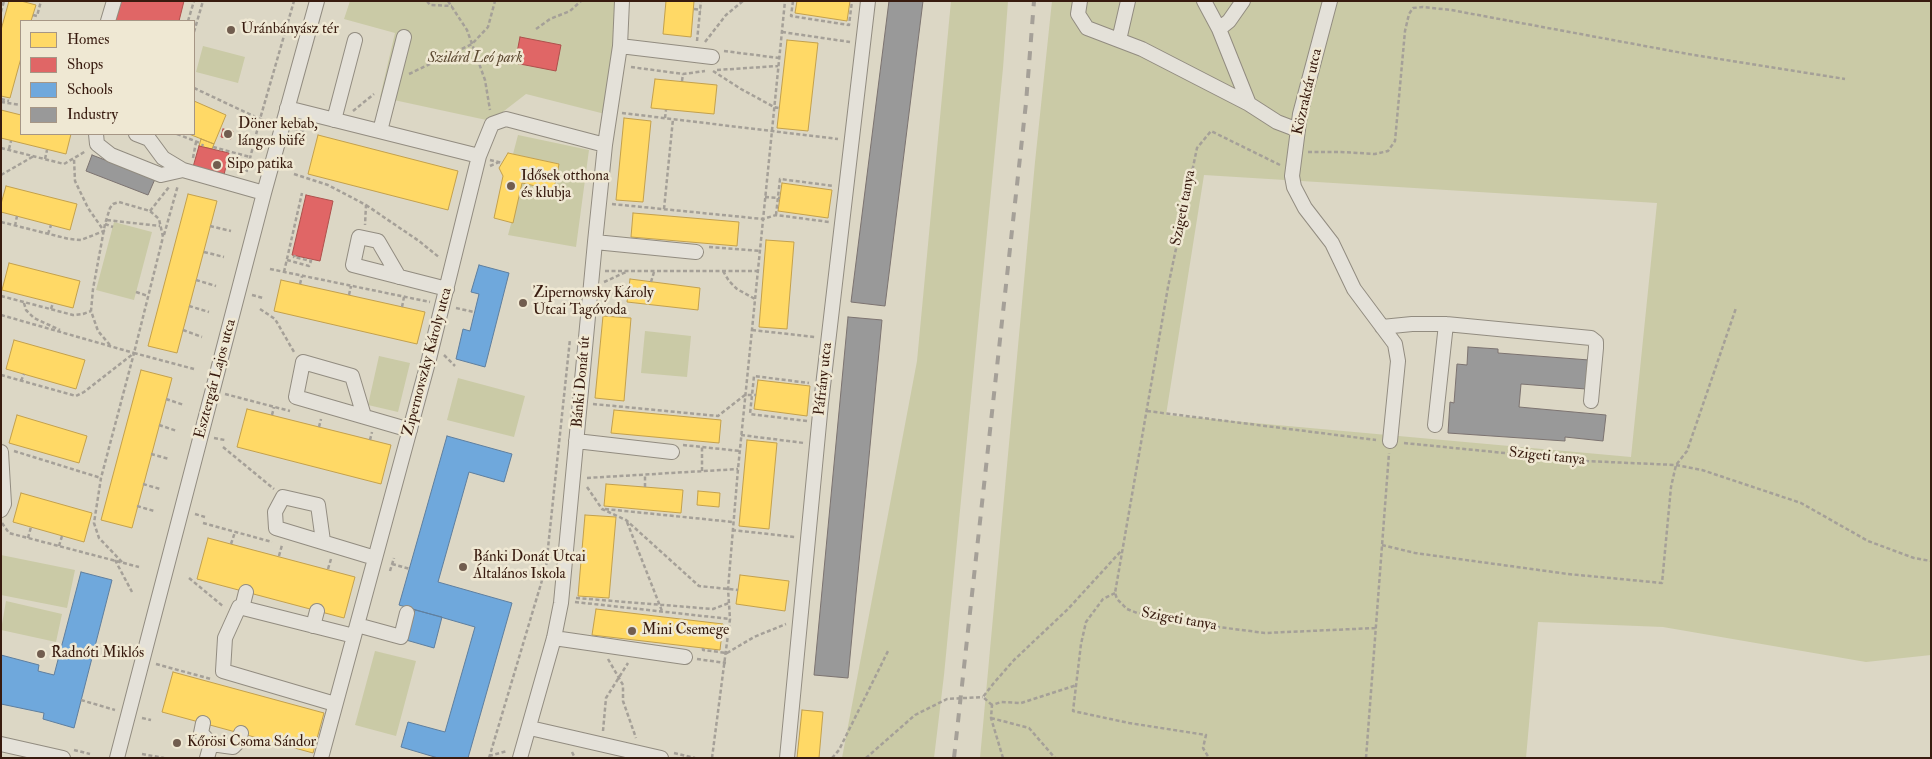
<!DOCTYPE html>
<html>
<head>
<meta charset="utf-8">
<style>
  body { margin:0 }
  #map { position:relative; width:1932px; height:759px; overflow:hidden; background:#dcd7c5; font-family:"IM FELL Double Pica",serif }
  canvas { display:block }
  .frame { position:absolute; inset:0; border:2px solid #381b0f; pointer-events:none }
  .legend { position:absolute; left:20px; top:20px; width:175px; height:115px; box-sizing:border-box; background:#efe8d3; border:1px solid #a69685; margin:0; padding:6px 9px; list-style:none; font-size:15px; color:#381b0f }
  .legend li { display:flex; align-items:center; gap:10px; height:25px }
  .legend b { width:25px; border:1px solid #a69685 }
</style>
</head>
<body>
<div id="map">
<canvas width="1932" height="759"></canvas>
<div class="frame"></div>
<ul class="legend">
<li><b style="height:14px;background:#ffd966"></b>Homes</li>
<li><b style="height:14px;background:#e06666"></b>Shops</li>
<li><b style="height:14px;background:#6fa8dc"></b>Schools</li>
<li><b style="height:14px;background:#999"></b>Industry</li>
</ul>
</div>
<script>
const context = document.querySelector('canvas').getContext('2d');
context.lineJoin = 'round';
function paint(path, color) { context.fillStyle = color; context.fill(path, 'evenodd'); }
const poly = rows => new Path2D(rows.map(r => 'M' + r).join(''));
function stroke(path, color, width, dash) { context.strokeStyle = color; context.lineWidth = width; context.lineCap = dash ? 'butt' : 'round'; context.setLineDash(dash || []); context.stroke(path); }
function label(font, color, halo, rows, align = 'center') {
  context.font = font + ' "IM FELL Double Pica",serif'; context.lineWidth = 5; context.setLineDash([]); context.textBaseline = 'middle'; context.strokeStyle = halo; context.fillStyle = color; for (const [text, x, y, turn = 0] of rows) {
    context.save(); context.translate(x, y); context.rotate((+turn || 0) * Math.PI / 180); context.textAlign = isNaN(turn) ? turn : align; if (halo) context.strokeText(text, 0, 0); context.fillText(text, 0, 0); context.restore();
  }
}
const green = poly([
  [350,1,616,1,618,6,605,114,526,94,491,121,380,97,395,33,344,19],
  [951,1,1008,1,1003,68,944,675,934,758,842,758,917,361],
  [1052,1,1931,1,1931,655,1866,662,1663,627,1538,622,1526,758,980,758,1035,162],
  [1204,175,1657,203,1631,457,1166,415],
  [203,46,245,57,238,83,196,72],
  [518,135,589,150,576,247,508,235,522,183,554,190,559,164,513,154],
  [114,222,152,232,134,300,96,290],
  [645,331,691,336,687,377,641,373],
  [379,356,410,363,398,412,368,405],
  [458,378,525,396,514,437,447,420],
  [1,555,75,570,67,608,1,595],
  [6,601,62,614,56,642,1,630],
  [375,651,416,661,396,736,355,725]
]);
const homes = poly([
  [9,1,21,1,36,5,31,21,21,21,21,58,10,98,1,96,1,30,9,1],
  [666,1,694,1,691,37,663,34,666,1],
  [797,1,850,1,847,21,795,13,797,1],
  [787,40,818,43,808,131,777,128,787,40],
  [655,79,717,85,714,114,651,108,655,79],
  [194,101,226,115,214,144,189,134,194,134,194,101],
  [1,110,21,115,21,134,71,134,66,154,1,138,1,110],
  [624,118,651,121,643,202,616,200,624,118],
  [318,135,458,171,448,210,308,174,318,135],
  [201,139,214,144,212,149,199,146,201,139],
  [508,153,559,164,554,190,522,183,513,223,494,218,503,176,499,168,508,153],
  [782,183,832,190,828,218,778,211,782,183],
  [6,186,77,204,70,230,1,212,1,204,6,186],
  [188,194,217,201,177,353,148,346,188,194],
  [633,213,739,222,737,246,631,237,633,213],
  [766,240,794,242,787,329,759,327,766,240],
  [9,263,80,281,73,308,2,290,9,263],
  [630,279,700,288,698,310,627,302,630,279],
  [281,280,425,312,417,344,274,311,281,280],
  [603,316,631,318,624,401,595,398,603,316],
  [14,340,85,360,76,389,6,369,14,340],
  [141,370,172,378,132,528,101,520,141,370],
  [758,380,810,386,807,416,754,409,758,380],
  [247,409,391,445,381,484,237,447,247,409],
  [614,410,721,420,719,443,611,433,614,410],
  [17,415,87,436,79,463,9,443,17,415],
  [747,440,777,443,769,529,739,526,747,440],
  [606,484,683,490,681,513,604,506,606,484],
  [698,491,720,493,719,507,697,505,698,491],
  [21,493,92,513,84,542,13,522,21,493],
  [585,515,616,517,609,598,578,596,585,515],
  [208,538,355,577,344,618,197,579,208,538],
  [740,575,789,581,785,611,736,604,740,575],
  [596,609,723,624,720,650,592,635,596,609],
  [173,672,324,713,313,753,162,712,173,672],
  [802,710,823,712,819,758,797,758,802,710]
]);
const shops = poly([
  [121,1,184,1,179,21,115,21,121,1],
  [520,37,561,45,556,71,515,63,520,37],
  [223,129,233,131,231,139,221,137,223,129],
  [199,146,229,153,224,175,193,167,199,146],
  [306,195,333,201,320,261,292,255,306,195]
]);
const schools = poly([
  [479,265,509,273,485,367,456,359,463,329,470,331,479,294,471,292,479,265],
  [447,436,512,454,504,482,469,472,438,582,512,603,468,758,438,758,401,747,408,722,445,732,475,627,399,605,447,436],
  [81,572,112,580,74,728,43,719,44,713,1,704,1,655,39,665,38,671,54,675,81,572],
  [415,610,442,617,434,648,406,640,415,610]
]);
const industry = poly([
  [889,1,923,1,885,306,851,302,889,1],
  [92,155,155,179,148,195,86,171,92,155],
  [848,317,882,320,848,678,814,675,848,317],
  [1468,347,1498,349,1498,353,1589,360,1586,389,1521,384,1519,407,1606,415,1603,441,1565,437,1565,441,1448,433,1450,402,1454,403,1457,364,1467,365,1468,347]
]);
const path = poly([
  [427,1,430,5,452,6],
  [448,1,467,30,485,80,490,110],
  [793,1,791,16,849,25,852,1],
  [694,9,701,10],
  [1,12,4,1],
  [33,15,37,16,41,1],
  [188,21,194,1],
  [536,29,550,19,570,11,581,1],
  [194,32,203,1],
  [782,32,850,42],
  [697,41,701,1],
  [705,42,726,15,743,1],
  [724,51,779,58],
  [631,67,683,74,705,71],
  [717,70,778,66],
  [713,71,741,89,774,107,779,108],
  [409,74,472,44,488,27,495,1],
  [682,81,683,74],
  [194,88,260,119,246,174],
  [1,99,9,101],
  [1,102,21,105],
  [353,111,374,94],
  [622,113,838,139],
  [665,118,666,110],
  [270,122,260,119,294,1],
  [294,129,305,132],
  [177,134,200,143],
  [202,146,203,144],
  [213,147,250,157],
  [1,148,64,164,86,151],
  [9,149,11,141],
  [1308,152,1341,152,1375,154,1388,151,1395,141,1405,31,1409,14,1413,8,1423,7,1451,10,1688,54,1845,79],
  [193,158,196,142],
  [45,159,47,150],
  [490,160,502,163],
  [227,163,247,170],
  [1280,165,1211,131,1197,148,1168,287,1115,593,1117,599,1127,609,1137,613,1187,623,1265,633,1376,628],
  [490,166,499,162],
  [294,174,328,185,366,205,365,225],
  [1,175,34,156],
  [765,197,780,198],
  [612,204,763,219,776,215,829,222],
  [366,205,419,241,440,258],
  [664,209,673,119],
  [150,211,169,187],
  [776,215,780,179,834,186],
  [107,220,160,226],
  [1,222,69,239,81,240,104,231,88,208,75,181,74,159],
  [105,224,113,227],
  [15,226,17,216],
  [210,226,231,231],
  [48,234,51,225],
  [164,235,178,185],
  [709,247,760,251],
  [204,252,224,257],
  [287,260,309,266,311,261,294,257,295,255],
  [270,269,430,302],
  [605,271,758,271],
  [723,271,729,281,737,289,755,299],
  [284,272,302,193],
  [196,280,216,286],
  [604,282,626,272],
  [651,282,654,272],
  [300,284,302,276],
  [136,292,148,296],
  [252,295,263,298],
  [349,295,351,286],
  [1,296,73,315,83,314,91,311],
  [24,303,26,310,34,318,60,330],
  [189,306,209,312],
  [402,307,404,297],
  [456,308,474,312],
  [51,309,53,303],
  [260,309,275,319,294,352],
  [1,315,134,353],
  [183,330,202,337],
  [752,330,815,337],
  [110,345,98,331,91,311,93,289,105,224,110,208,113,204,119,202,150,211,159,219,163,237,134,353,194,369],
  [444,355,455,366],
  [1,375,76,396,84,392,133,354],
  [21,381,24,374],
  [225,394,290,411],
  [166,399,184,405],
  [593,404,718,416,745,395,756,395],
  [1147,411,1376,440],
  [272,415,274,407],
  [807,421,750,414,754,376,809,383],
  [159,425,177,431],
  [319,427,321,419],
  [741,435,804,443],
  [214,438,225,440],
  [370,440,372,432],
  [1404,443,1585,461,1676,465,1702,470,1801,503,1868,541,1914,558,1931,561],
  [683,445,740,451],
  [223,447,274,489],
  [14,451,101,478],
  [151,454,169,459],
  [702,471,702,447],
  [587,478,738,469],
  [143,484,160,489],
  [587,487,602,509,626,520,699,586,738,590],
  [645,487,645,475],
  [137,506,154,511],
  [605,509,733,522],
  [195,514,205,517],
  [627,522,662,611],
  [2,523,9,533,139,567],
  [203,523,272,542],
  [732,530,795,537],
  [28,538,31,527],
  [231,544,235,532],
  [1382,545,1415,553,1568,574,1662,583,1671,487,1676,465,1687,451,1736,308],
  [59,546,62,536],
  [279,556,282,545],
  [115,560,132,592],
  [122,562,99,538,94,523,101,478,134,353],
  [392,564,410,569],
  [328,569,331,559],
  [390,571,394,558],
  [189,578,224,607],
  [1115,593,1103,599,1086,622,1081,644,1073,711,1129,723,1206,735,1203,748,1209,758],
  [576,598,713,609,729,603],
  [575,602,730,619],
  [703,648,703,650,727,653,754,637,786,624],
  [608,659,623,685,623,701,636,738],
  [697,659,726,663],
  [156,664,211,679],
  [81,700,115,710],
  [992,705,983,697,993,684,1014,660,1068,609,1122,550],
  [142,718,151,720],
  [991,718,1029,728,1055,758],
  [603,731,606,698,628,663],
  [74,750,90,754],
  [572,752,575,758],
  [674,753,695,758],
  [142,754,164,758],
  [489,756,507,751],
  [489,758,546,567,570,339],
  [712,758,730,619,728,589,738,469,785,1],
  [832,758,839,750,889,649],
  [866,758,915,715,947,699,983,697],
  [1003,758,991,718,992,705,1001,702,1021,703,1077,685],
  [1366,758,1389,453]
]);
const minor = poly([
  [1080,1,1078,14,1087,28,1142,49,1249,104,1277,122,1298,130],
  [1204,1,1219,29,1249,104],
  [1330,1,1300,114,1292,176,1294,187,1305,208,1332,243,1354,289,1395,344,1398,361,1390,441],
  [108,21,114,1],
  [1219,29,1229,21,1243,1],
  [1119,40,1128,1],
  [620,46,712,57],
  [287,108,479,156,429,359,321,758],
  [334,120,355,40],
  [380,131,404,37],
  [96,134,97,144,111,155,161,175,183,170],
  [136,134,149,139,163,158,183,170,264,193],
  [479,156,492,124,506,119,605,145],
  [595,242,696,252],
  [399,277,378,241,359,237,353,265,447,289],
  [1382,327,1412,324,1446,324,1591,338,1596,342,1596,348,1591,401],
  [364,416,352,376,303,362,296,397,410,430],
  [1435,425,1446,324],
  [576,441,672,452],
  [1,452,4,504,1,510],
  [323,541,318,505,283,497,275,512,276,528,375,558],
  [242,608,246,592],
  [357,625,401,637,407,613],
  [313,626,317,611],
  [554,638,685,657],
  [335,704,223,671,225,638,239,607,354,636],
  [203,723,201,733,211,744],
  [530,728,661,758],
  [1,744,63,758],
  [117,758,264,193,317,1],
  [207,758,211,744,233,747,239,741,241,733],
  [520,758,554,638,561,603,595,242,605,145,620,46,622,1],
  [787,758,821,403,868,1]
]);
const rail = poly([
  [954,758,1026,103,1034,1]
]);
const markers = [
  [231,30,5,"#715d4f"],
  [228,134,5,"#715d4f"],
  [217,165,5,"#715d4f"],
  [511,186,5,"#715d4f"],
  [523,303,5,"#715d4f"],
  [463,567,5,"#715d4f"],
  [632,631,5,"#715d4f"],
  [41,654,5,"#715d4f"],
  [177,743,5,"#715d4f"]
];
const poiNames = [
  ["Uránbányász tér",241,30],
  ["Döner kebab,",238,125],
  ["lángos büfé",238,142],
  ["Sipo patika",227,165],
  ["Idősek otthona",521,177],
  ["és klubja",521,194],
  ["Zipernowsky Károly",533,294],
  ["Utcai Tagóvoda",533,311],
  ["Bánki Donát Utcai",473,558],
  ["Általános Iskola",473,575],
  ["Mini Csemege",642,631],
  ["Radnóti Miklós",51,654],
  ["Kőrösi Csoma Sándor",187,743]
];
const parkNames = [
  ["Szilárd Leó park",475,59]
];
const streetNames = [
  ["Közraktár utca",1308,92,-77],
  ["Szigeti tanya",1184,208,-79],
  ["Zipernovszky Károly utca",428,362,-75],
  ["Esztergár Lajos utca",216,379,-75],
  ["Páfrány utca",824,379,-84],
  ["Bánki Donát út",582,382,-85],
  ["Szigeti tanya",1547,457,6],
  ["Szigeti tanya",1179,620,10]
];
paint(green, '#cacaa6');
paint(homes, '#ffd966');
stroke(homes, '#c3a04c', 1);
paint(shops, '#e06666');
stroke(shops, '#ae504c', 1);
paint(schools, '#6fa8dc');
stroke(schools, '#5e7e9e', 1);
paint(industry, '#999');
stroke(industry, '#7c7370', 1);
stroke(minor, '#928c80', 16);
stroke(path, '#a5a098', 2.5, [4, 2.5]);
stroke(minor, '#e4e1d9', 14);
stroke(rail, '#a5a098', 4, [9, 9]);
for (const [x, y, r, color] of markers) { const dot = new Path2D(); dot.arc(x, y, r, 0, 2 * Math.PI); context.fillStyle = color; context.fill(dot); stroke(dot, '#efe8d3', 2); }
label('15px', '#381b0f', '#efe8d3', poiNames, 'left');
label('italic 15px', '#5f4c34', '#efe8d3', parkNames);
label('15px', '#381b0f', '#efe8d3', streetNames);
</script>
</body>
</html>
